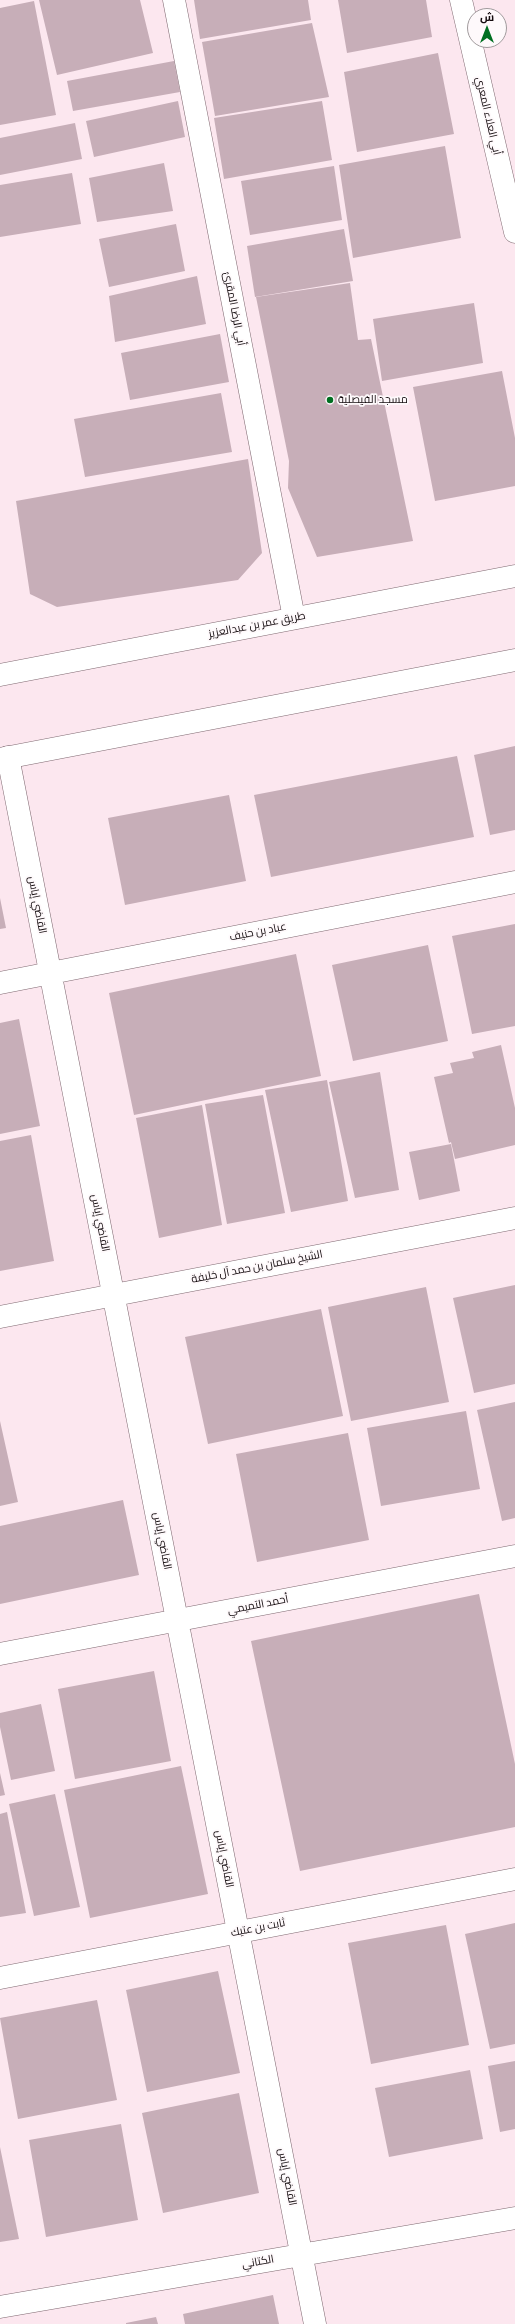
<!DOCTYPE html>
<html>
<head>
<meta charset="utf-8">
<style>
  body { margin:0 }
  #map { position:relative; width:515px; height:2324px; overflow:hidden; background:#fce7ef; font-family:Manrope,Cairo,sans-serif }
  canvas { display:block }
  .north { position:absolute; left:467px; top:8px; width:40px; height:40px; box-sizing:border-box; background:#fef9fb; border:1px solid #a09a9c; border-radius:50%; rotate:0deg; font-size:11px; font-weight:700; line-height:16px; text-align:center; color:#130b0e }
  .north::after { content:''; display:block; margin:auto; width:14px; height:18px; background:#006f21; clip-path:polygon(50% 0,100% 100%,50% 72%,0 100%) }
</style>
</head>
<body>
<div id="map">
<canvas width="515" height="2324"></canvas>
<div class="north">ش</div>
</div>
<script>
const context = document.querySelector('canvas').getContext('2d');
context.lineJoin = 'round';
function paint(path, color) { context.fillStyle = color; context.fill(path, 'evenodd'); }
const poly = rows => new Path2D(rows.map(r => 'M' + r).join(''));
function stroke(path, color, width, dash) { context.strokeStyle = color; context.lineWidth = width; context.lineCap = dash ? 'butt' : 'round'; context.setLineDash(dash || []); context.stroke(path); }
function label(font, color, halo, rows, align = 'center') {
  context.font = font + ' Manrope,Cairo,sans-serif'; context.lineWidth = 3.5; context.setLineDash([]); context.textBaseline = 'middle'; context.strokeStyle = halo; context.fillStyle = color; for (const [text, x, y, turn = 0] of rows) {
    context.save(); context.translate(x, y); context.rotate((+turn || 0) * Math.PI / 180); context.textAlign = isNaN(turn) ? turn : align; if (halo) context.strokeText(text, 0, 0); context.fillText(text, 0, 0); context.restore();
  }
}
const building = poly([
  [39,0,140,0,153,53,57,75],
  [194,0,308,0,311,20,200,39],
  [338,0,426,0,432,37,347,53],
  [34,1,56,115,0,125,0,8],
  [312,23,329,97,215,116,202,42],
  [438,53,454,134,357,152,344,72],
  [174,61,180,92,73,111,67,81],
  [178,101,185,137,94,157,86,121],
  [322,101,332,160,224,179,214,118],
  [75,123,82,159,0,175,0,138],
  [445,146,461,238,353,258,339,165],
  [164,163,173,211,97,222,89,178],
  [334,166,342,220,250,235,241,181],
  [72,173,81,224,0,237,0,185],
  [176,224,185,271,109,287,99,239],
  [344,229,353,281,255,297,247,246],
  [197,276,206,324,115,342,109,296],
  [350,283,358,340,371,339,413,541,317,557,288,488,289,461,256,297],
  [474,303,483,363,382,381,373,319],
  [220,334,229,382,130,400,121,353],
  [502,371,515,438,515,486,435,501,413,387],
  [221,393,232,452,85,477,74,419],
  [248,459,262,553,238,580,57,607,30,594,16,501],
  [515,746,515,830,490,835,474,755],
  [457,756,474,837,271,877,254,795],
  [229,795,246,881,125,905,108,818],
  [0,898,6,928,0,929],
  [515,924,515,1026,472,1034,452,936],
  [428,945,448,1041,353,1061,332,965],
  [296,954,321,1076,134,1115,109,993],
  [19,1019,40,1126,0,1134,0,1023],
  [501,1045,515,1108,515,1145,455,1159,451,1142,449,1143,434,1077,453,1073,450,1063,474,1058,472,1052],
  [380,1072,399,1190,355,1198,329,1082],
  [327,1080,348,1201,291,1212,265,1090],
  [263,1095,285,1213,227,1224,205,1104],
  [202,1105,222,1225,159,1238,136,1118],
  [31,1135,54,1261,0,1271,0,1141],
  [451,1144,460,1191,419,1200,409,1152],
  [515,1285,515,1384,474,1393,453,1298],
  [426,1287,449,1402,351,1421,328,1307],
  [321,1309,343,1416,208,1444,185,1337],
  [515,1402,515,1518,502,1521,477,1410],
  [466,1411,480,1489,381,1506,367,1428],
  [0,1421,18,1502,0,1506],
  [348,1433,369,1540,257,1562,236,1454],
  [123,1500,139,1575,0,1604,0,1526],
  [479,1594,515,1764,515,1827,300,1871,251,1641],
  [154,1671,171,1761,75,1779,58,1689],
  [41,1704,55,1771,11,1780,0,1727,0,1713],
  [181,1766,208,1894,90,1918,64,1790],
  [0,1773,5,1795,0,1796],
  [55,1794,80,1907,34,1916,9,1804],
  [7,1812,26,1913,0,1917,0,1814],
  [515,1923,515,2044,490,2049,465,1934],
  [446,1925,469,2045,371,2064,348,1943],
  [218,1971,240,2073,147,2092,126,1990],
  [97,2000,117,2100,18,2119,0,2018],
  [515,2061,515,2129,500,2132,488,2066],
  [470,2070,483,2139,389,2157,375,2088],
  [239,2093,259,2193,163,2213,142,2113],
  [121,2124,138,2220,46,2237,29,2140],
  [0,2147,19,2239,0,2242],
  [273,2295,279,2324,185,2324,183,2314],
  [156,2317,158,2324,126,2324,126,2323]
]);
const street = poly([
  [174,0,294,618],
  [461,0,515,232],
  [8,757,315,2324],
  [0,983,515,882],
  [0,1317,515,1218],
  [0,1654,515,1556],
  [0,1978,515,1879],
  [0,2307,515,2218]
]);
const secondary = poly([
  [0,675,515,576],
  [0,759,515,660]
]);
const markers = [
  [330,400,4,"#006f21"]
];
const streetNames = [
  ["أبي العلاء المعري",488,116,77],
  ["أبي الرضا المقرئ",234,309,79],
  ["طريق عمر بن عبدالعزيز",257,625,-11],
  ["القاضي إياس",37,905,79],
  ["عباد بن حنيف",258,932,-11],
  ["القاضي إياس",100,1223,79],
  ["الشيخ سلمان بن حمد آل خليفة",257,1267,-11],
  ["القاضي إياس",162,1541,79],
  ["أحمد التميمي",258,1605,-11],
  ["القاضي إياس",224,1859,79],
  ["ثابت بن عتيك",258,1928,-11],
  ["القاضي إياس",287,2177,79],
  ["الكتاني",258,2262,-10]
];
const poiNames = [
  ["مسجد الفيصلية",338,400]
];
paint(building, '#c7aeb8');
stroke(street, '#7f6971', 23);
stroke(secondary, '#7f6971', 23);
stroke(street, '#fff', 22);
stroke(secondary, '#fff', 22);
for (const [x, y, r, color] of markers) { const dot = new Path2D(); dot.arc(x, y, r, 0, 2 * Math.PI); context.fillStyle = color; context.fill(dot); stroke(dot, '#fef9fb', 1.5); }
label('11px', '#130b0e', '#fef9fb', streetNames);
label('11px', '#130b0e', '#fef9fb', poiNames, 'left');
</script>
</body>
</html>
